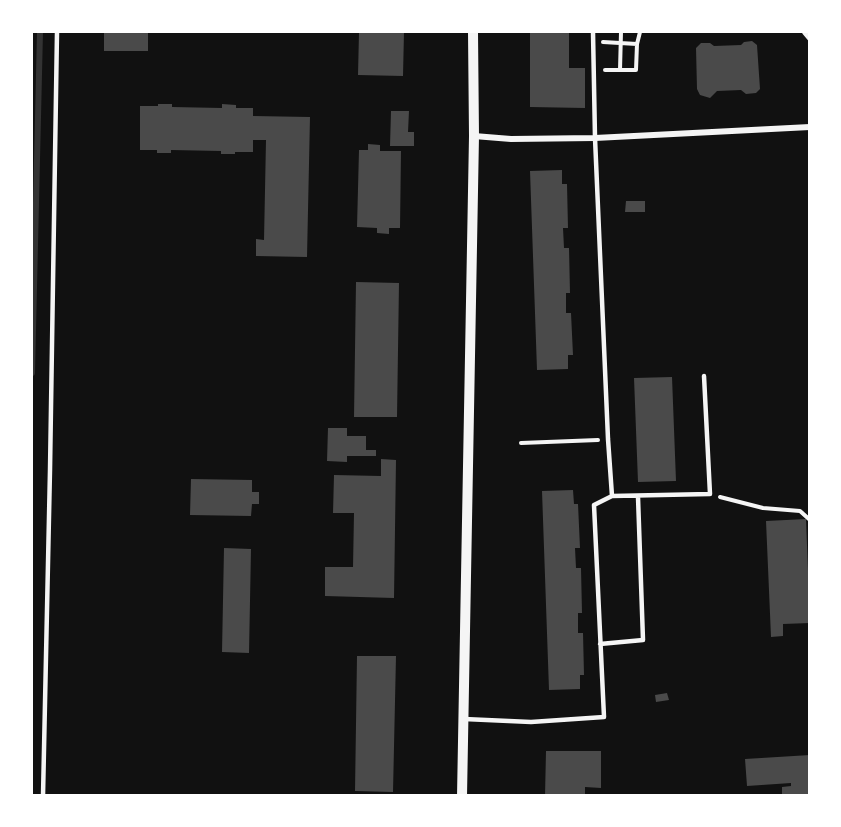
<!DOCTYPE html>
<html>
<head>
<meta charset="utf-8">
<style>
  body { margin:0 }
  #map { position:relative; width:841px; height:827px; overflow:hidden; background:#111; font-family:"Fira Sans Condensed",sans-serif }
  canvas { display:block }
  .frame { position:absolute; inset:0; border:33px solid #fff; pointer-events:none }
</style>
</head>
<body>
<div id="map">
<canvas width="841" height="827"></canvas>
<div class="frame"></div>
</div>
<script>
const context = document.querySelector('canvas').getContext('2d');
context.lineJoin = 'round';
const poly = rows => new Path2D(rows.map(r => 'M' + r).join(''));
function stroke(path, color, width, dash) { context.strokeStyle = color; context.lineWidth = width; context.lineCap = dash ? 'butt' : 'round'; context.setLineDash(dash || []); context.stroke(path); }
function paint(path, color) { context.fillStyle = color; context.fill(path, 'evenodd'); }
const stream = poly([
  [32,373,40,32]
]);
const building = poly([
  [104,32,148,32,148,51,104,51],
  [359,32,404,32,403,76,358,75],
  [530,32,569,32,569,68,585,68,585,108,530,107],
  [752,41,757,45,760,89,756,93,746,94,741,90,717,91,710,98,700,95,697,89,696,48,701,43,710,43,714,46,741,45,744,42],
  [158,104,172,104,172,107,222,108,222,104,236,105,236,108,253,108,253,116,310,117,307,257,256,256,256,239,264,240,266,140,253,140,253,152,235,152,235,154,221,154,221,151,171,150,171,153,157,153,157,150,140,150,140,106,158,106],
  [391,111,409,111,408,132,414,132,414,146,390,146],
  [368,144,380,145,380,151,401,151,400,228,389,228,389,234,377,233,377,228,357,227,359,150,368,150],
  [562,170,562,184,567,184,568,228,563,228,564,248,569,248,570,293,566,293,566,313,571,313,573,355,568,355,568,369,537,370,530,171],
  [626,201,645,201,645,212,625,212],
  [356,282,399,283,397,417,354,417],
  [672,377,676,481,638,482,634,378],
  [328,428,347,428,347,436,366,436,366,450,376,450,376,456,347,456,347,462,327,461],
  [381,459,396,460,394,598,325,596,325,567,353,567,354,513,333,513,334,475,381,476],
  [191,479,252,480,252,492,259,492,259,504,252,504,251,516,190,515],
  [573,490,574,504,578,504,580,548,575,548,576,568,581,568,582,613,578,613,578,633,583,633,584,675,580,675,580,689,549,690,542,491],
  [806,519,810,623,783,624,783,636,771,637,766,521],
  [224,548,251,549,249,653,222,652],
  [357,656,396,656,393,792,355,791],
  [667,693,669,700,656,702,655,695],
  [546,751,601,751,601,788,585,787,585,796,545,796],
  [810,755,810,796,782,796,782,787,791,786,791,783,747,786,745,759]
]);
const path = poly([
  [603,42,637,44,636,70,620,70],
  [637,44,640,32],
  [605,70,620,70,621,32],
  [521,443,598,440],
  [720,497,763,508,800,511,810,520]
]);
const service = poly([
  [612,496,710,494,704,376],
  [600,644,643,640,638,497],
  [464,719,531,722,604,717,594,505,612,496,608,439,595,138,593,32],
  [43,796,50,470,57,32]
]);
const minor = poly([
  [805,32,810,38],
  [474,136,511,139,595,138,810,127]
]);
const tertiary = poly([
  [462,796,474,136,473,32]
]);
stroke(stream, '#333', 6);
paint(building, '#4a4a4a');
stroke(path, '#f5f5f5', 4);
stroke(service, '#f5f5f5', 4.5);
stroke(minor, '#f5f5f5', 6);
stroke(tertiary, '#f5f5f5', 10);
</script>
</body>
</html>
